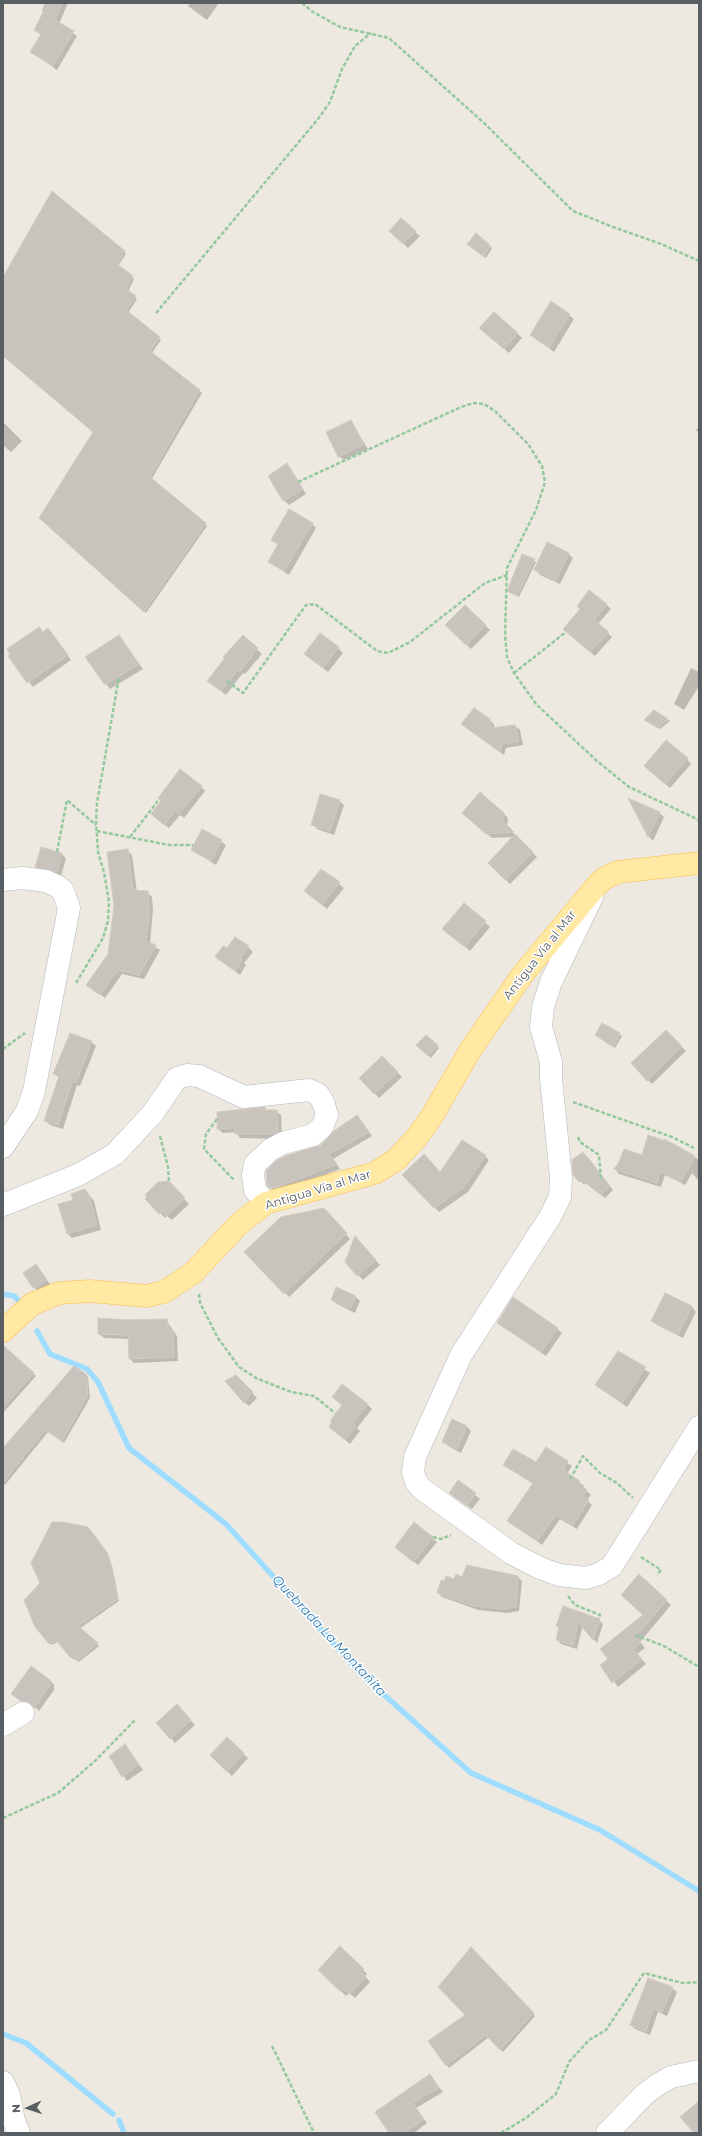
<!DOCTYPE html>
<html>
<head>
<meta charset="utf-8">
<style>
  body { margin:0 }
  #map { position:relative; width:702px; height:2136px; overflow:hidden; background:#ede9e0; font-family:Montserrat,sans-serif }
  canvas { display:block }
  .frame { position:absolute; inset:0; border:4px solid #595e63; pointer-events:none }
  .north { position:absolute; left:8px; top:2088px; width:40px; height:40px; -webkit-text-stroke:3px #fff; paint-order:stroke; rotate:267deg; font-size:11px; font-weight:700; line-height:16px; text-align:center; color:#595e63 }
  .north::after { content:''; display:block; margin:auto; width:14px; height:18px; background:#595e63; clip-path:polygon(50% 0,100% 100%,50% 72%,0 100%) }
</style>
</head>
<body>
<div id="map">
<canvas width="702" height="2136"></canvas>
<div class="frame"></div>
<div class="north">N</div>
</div>
<script>
const context = document.querySelector('canvas').getContext('2d');
context.lineJoin = 'round';
function paint(path, color) { context.fillStyle = color; context.fill(path, 'evenodd'); }
const poly = rows => new Path2D(rows.map(r => 'M' + r).join(''));
function stroke(path, color, width, dash) { context.strokeStyle = color; context.lineWidth = width; context.lineCap = dash ? 'butt' : 'round'; context.setLineDash(dash || []); context.stroke(path); }
function label(font, color, halo, rows, align = 'center') {
  context.font = font + ' Montserrat,sans-serif'; context.lineWidth = 3; context.setLineDash([]); context.textBaseline = 'middle'; context.strokeStyle = halo; context.fillStyle = color; for (const [text, x, y, turn = 0] of rows) {
    context.save(); context.translate(x, y); context.rotate((+turn || 0) * Math.PI / 180); context.textAlign = isNaN(turn) ? turn : align; if (halo) context.strokeText(text, 0, 0); context.fillText(text, 0, 0); context.restore();
  }
}
const shadow = poly([
  [45,3,68,3,59,24,77,36,57,70,32,52,41,35,35,30,44,13,42,11],
  [190,3,219,3,207,20,188,6],
  [391,231,415,232,420,236,408,248],
  [476,235,492,248,486,258,470,246],
  [124,252,126,254,118,266,134,279,128,292,137,299,128,313,161,340,152,353,202,393,151,480,207,526,146,613,40,518,94,432,3,355,3,279],
  [551,302,574,319,554,352,531,335],
  [485,333,517,333,522,338,509,353],
  [3,422,22,441,11,452,3,445],
  [351,422,368,449,344,460,339,456],
  [699,427,699,433,696,430],
  [287,464,306,494,289,505,284,500],
  [312,524,316,528,289,575,269,562,278,545,272,540],
  [568,553,573,558,560,584,540,575,536,570],
  [523,555,536,562,519,597,508,591],
  [606,604,611,609,598,624,612,637,595,656,564,629],
  [465,606,490,630,471,649,446,625],
  [48,630,71,660,33,687,9,656],
  [118,636,143,669,110,689,86,657],
  [243,636,262,654,245,674,243,673,226,695,208,681],
  [338,648,343,653,328,672,310,658],
  [691,668,699,672,699,686,684,710,674,704],
  [654,711,670,721,660,729,648,721],
  [489,720,494,724,494,728,515,726,520,730,523,745,506,748,504,755,467,728],
  [687,759,691,764,670,788,645,766],
  [201,787,205,791,184,818,180,815,169,828,156,818,162,801],
  [630,800,659,813,664,817,653,841,649,837],
  [339,801,344,805,334,835,317,829,313,825],
  [504,814,508,818,507,827,537,857,510,884,489,863,514,837,492,838,468,818],
  [203,830,226,845,216,865,192,850],
  [42,848,62,854,66,859,61,876,41,871,37,867],
  [127,850,132,855,137,892,147,892,152,897,153,910,150,944,160,950,144,979,122,974,105,998,87,984,109,954],
  [321,870,344,888,327,909,310,895],
  [464,904,490,927,470,951,448,933],
  [248,947,253,952,244,963,246,965,240,975,217,957,227,949],
  [602,1024,622,1036,615,1048,596,1035],
  [666,1032,686,1051,652,1084,648,1080],
  [426,1037,439,1048,431,1058,417,1045],
  [91,1042,96,1046,80,1086,77,1085,63,1129,50,1125,45,1121,60,1079,55,1074],
  [382,1057,402,1077,379,1098,360,1078],
  [265,1108,267,1111,276,1111,281,1115,282,1136,277,1139,240,1138,236,1132,223,1133,218,1129],
  [357,1116,372,1136,333,1159,340,1169,283,1191,276,1193,271,1188],
  [665,1139,699,1160,699,1181,692,1173,685,1185,665,1175,661,1187,619,1174,615,1169,643,1156],
  [485,1156,489,1160,468,1192,439,1212,403,1175,441,1173],
  [587,1156,613,1190,605,1198,586,1183,584,1185,574,1174],
  [168,1182,189,1204,172,1220,167,1216,165,1218,146,1199],
  [85,1190,94,1201,101,1230,72,1238,67,1233,74,1201],
  [329,1214,350,1239,289,1297,246,1253],
  [359,1242,380,1265,363,1280,346,1262],
  [36,1265,50,1284,38,1292,24,1273],
  [665,1294,692,1307,696,1312,683,1338,657,1325,652,1321],
  [355,1296,360,1301,355,1313,337,1304,332,1300],
  [166,1320,177,1336,178,1361,134,1363,130,1359,129,1339,104,1338,99,1334,126,1321],
  [498,1323,557,1329,562,1333,546,1356],
  [7,1350,36,1376,3,1413,3,1355],
  [618,1352,650,1373,627,1407,596,1385],
  [86,1374,88,1377,90,1398,64,1443,48,1432,5,1485,3,1483,3,1450],
  [236,1376,257,1398,249,1406,244,1402],
  [367,1404,372,1409,357,1428,360,1431,350,1444,330,1427],
  [452,1420,467,1427,471,1431,461,1453,448,1446,443,1442],
  [546,1449,572,1466,567,1474,584,1486,583,1488,591,1495,587,1500,592,1505,577,1529,560,1519,542,1545,508,1520,533,1484,504,1465,537,1463],
  [458,1482,480,1499,472,1509,450,1493],
  [89,1530,108,1554,113,1570,119,1601,79,1629,99,1646,79,1662,59,1641,52,1645,50,1643],
  [432,1538,437,1542,418,1565,401,1552],
  [639,1576,671,1605,640,1642,645,1648,637,1654,646,1664,618,1687,602,1665,609,1659,645,1616],
  [518,1577,522,1581,519,1611,507,1613,478,1610,442,1597,438,1593,455,1580,463,1578],
  [563,1608,599,1620,603,1624,597,1643,583,1625,577,1649,561,1644,557,1640,560,1629,557,1626],
  [50,1680,54,1685,54,1690,39,1711,34,1706,26,1705,13,1694],
  [181,1710,195,1725,175,1743,171,1738],
  [227,1739,248,1758,232,1776,211,1755],
  [125,1745,143,1770,127,1781,110,1756],
  [340,1948,367,1974,365,1976,370,1982,355,1998,349,1993,346,1996,319,1970],
  [471,1948,535,2016,503,2052,489,2037,449,2068,447,2065,467,2015],
  [672,1988,677,1992,667,2016,658,2012,650,2035,635,2029,631,2025],
  [430,2076,443,2092,416,2108,427,2123,414,2133,391,2133]
]);
const stream = poly([
  [3,1294,14,1296,22,1304],
  [37,1331,50,1354,87,1369,98,1382,129,1448,226,1524,361,1674,471,1773,600,1830,699,1891],
  [3,2034,26,2043,113,2114],
  [119,2120,124,2133]
]);
const building = poly([
  [48,3,62,3,55,20,74,31,53,66,30,52,41,34,34,30,48,3],
  [52,191,125,251,117,264,133,276,126,289,136,296,126,310,160,337,150,351,200,390,150,477,206,523,144,612,39,518,93,432,3,356,3,277,52,191],
  [401,218,416,231,403,244,389,231,401,218],
  [476,233,490,245,484,257,467,244,476,233],
  [551,301,570,314,549,348,530,335,551,301],
  [494,312,518,333,504,349,479,328,494,312],
  [351,420,364,444,338,457,326,432,351,420],
  [287,463,303,489,283,501,268,476,287,463],
  [289,509,313,523,284,571,268,562,278,544,271,540,289,509],
  [547,542,569,553,556,581,534,570,547,542],
  [522,554,535,559,517,596,507,591,522,554],
  [589,590,607,604,594,620,609,632,590,652,563,629,580,609,577,606,589,590],
  [465,605,486,625,466,645,445,625,465,605],
  [39,627,43,632,48,628,68,655,27,683,8,656,10,654,7,649,39,627],
  [320,633,339,647,323,668,304,654,320,633],
  [119,635,139,664,105,685,85,657,119,635],
  [243,635,258,648,240,671,238,669,221,691,207,681,225,658,223,657,243,635],
  [474,708,490,719,491,728,515,725,519,741,502,744,500,752,461,724,474,708],
  [654,710,668,719,658,728,644,720,654,710],
  [666,740,688,758,665,784,644,766,666,740],
  [180,769,202,786,179,814,175,811,164,825,151,814,161,801,158,798,180,769],
  [480,792,504,813,503,821,514,832,486,834,462,813,480,792],
  [320,794,340,800,330,831,311,825,320,794],
  [628,798,660,812,648,837,628,798],
  [202,829,222,840,211,861,191,850,202,829],
  [515,834,533,852,505,880,488,863,515,834],
  [41,847,62,853,57,872,35,867,41,847],
  [128,849,133,890,148,891,149,914,146,941,156,945,139,975,118,970,100,995,86,985,108,954,114,906,107,852,128,849],
  [321,869,340,882,322,905,304,891,321,869],
  [464,903,486,921,465,947,442,929,464,903],
  [235,937,249,946,240,958,242,960,235,971,215,957,223,946,227,948,235,937],
  [602,1023,620,1033,613,1047,595,1035,602,1023],
  [666,1030,682,1046,647,1081,631,1063,666,1030],
  [70,1033,92,1041,76,1083,72,1081,58,1125,44,1121,59,1076,53,1074,70,1033],
  [426,1035,438,1045,428,1056,416,1045,426,1035],
  [382,1056,398,1072,374,1094,359,1078,382,1056],
  [265,1107,265,1110,277,1110,278,1132,273,1134,235,1134,234,1128,217,1129,217,1112,265,1107],
  [357,1115,369,1132,329,1154,337,1164,278,1187,270,1188,267,1185,266,1171,277,1160,288,1155,321,1145,334,1131,357,1115],
  [648,1135,674,1144,695,1156,681,1182,660,1171,657,1183,614,1169,619,1162,624,1149,642,1155,648,1135],
  [462,1140,486,1155,463,1188,434,1208,402,1175,424,1154,440,1172,462,1140],
  [583,1152,610,1186,601,1195,582,1180,579,1182,573,1175,572,1160,583,1152],
  [169,1181,185,1198,166,1216,162,1212,159,1214,145,1199,147,1197,145,1195,158,1182,169,1181],
  [85,1189,89,1195,97,1225,67,1234,58,1204,73,1200,71,1194,85,1189],
  [324,1208,347,1233,284,1294,244,1252,281,1217,324,1208],
  [355,1236,376,1260,357,1276,345,1262,355,1236],
  [36,1264,47,1280,33,1288,23,1273,36,1264],
  [336,1287,356,1296,350,1309,331,1300,336,1287],
  [665,1293,692,1306,678,1335,651,1321,665,1293],
  [513,1297,558,1328,541,1352,497,1323,513,1297],
  [98,1318,126,1320,167,1319,169,1331,173,1331,174,1357,129,1359,128,1335,98,1334,98,1318],
  [3,1345,34,1373,3,1408,3,1345],
  [618,1351,646,1367,622,1403,595,1385,618,1351],
  [74,1366,86,1374,88,1395,62,1441,45,1430,3,1483,3,1448,74,1366],
  [236,1375,253,1392,244,1403,225,1381,236,1375],
  [342,1384,368,1404,353,1423,356,1426,345,1440,329,1427,332,1422,330,1421,342,1405,332,1397,342,1384],
  [452,1419,467,1426,457,1449,442,1442,452,1419],
  [546,1447,568,1461,563,1470,580,1481,578,1484,587,1490,583,1496,589,1500,573,1525,556,1515,537,1541,507,1521,533,1483,503,1465,513,1449,536,1462,546,1447],
  [458,1480,476,1493,467,1506,449,1493,458,1480],
  [52,1522,63,1522,88,1527,106,1551,112,1567,118,1599,78,1626,98,1643,77,1661,70,1657,56,1640,49,1644,35,1627,24,1600,40,1583,31,1563,52,1522],
  [414,1522,433,1537,413,1562,395,1547,414,1522],
  [467,1565,518,1576,516,1607,502,1609,473,1606,437,1593,441,1580,444,1581,446,1576,454,1579,456,1574,462,1577,467,1565],
  [639,1574,667,1600,636,1636,641,1643,633,1649,642,1659,612,1683,600,1665,608,1659,600,1649,643,1615,621,1595,639,1574],
  [563,1606,600,1619,593,1640,578,1622,573,1645,556,1640,559,1627,556,1626,563,1606],
  [31,1666,50,1680,50,1685,34,1708,29,1702,21,1701,11,1694,31,1666],
  [177,1704,191,1720,170,1739,156,1723,177,1704],
  [227,1737,244,1753,227,1772,210,1755,227,1737],
  [125,1744,139,1765,122,1777,109,1756,125,1744],
  [340,1946,364,1969,361,1971,366,1977,350,1994,344,1989,341,1992,318,1970,340,1946],
  [471,1947,534,2013,500,2050,486,2035,446,2066,428,2041,465,2015,438,1987,471,1947],
  [648,1978,673,1987,662,2012,653,2009,646,2031,630,2025,648,1978],
  [430,2074,439,2088,412,2103,424,2119,404,2133,389,2133,375,2112,430,2074],
  [699,2101,699,2133,694,2133,680,2117,699,2101]
]);
const path = poly([
  [302,3,313,12,340,27,389,38,484,123,573,211,613,227,661,244,699,261],
  [156,313,318,119,330,102,342,69,355,46,371,33],
  [298,482,461,407,474,403,484,404,495,411,528,444,542,466,545,482,536,510,507,568,505,635,507,657,514,673,536,704,597,761,629,787,699,820],
  [514,673,566,632],
  [227,681,243,693,306,605,315,604,377,651,388,653,410,642,485,583,507,575],
  [97,831,169,845,193,845],
  [130,837,158,801],
  [57,852,67,800,96,825],
  [76,983,103,938,108,921,109,902,104,872,98,852,96,821,97,803,119,677],
  [3,1049,25,1033],
  [573,1102,672,1137,694,1148],
  [217,1119,206,1134,204,1149,234,1180],
  [160,1136,168,1167,169,1182],
  [578,1137,580,1142,599,1155,601,1180],
  [199,1294,200,1303,218,1338,239,1367,256,1378,291,1392,314,1396,335,1413],
  [570,1479,583,1456,600,1473,617,1483,633,1498],
  [433,1537,441,1539,451,1535],
  [641,1557,661,1570,657,1575],
  [568,1596,575,1605,600,1615,598,1619],
  [635,1635,664,1646,699,1667],
  [3,1818,58,1793,95,1761,135,1720],
  [272,2046,314,2133],
  [501,2133,526,2118,556,2094,569,2062,589,2040,606,2030,644,1973,683,1983,699,1982]
]);
const minor = poly([
  [3,880,22,878,46,881,57,886,63,891,69,908,34,1091,27,1111,3,1147],
  [592,897,551,982,543,1007,541,1027,551,1062,551,1079,561,1177,560,1197,550,1217,461,1355,415,1457,413,1472,416,1482,422,1489,511,1553,540,1568,559,1575,586,1578,599,1574,612,1566,699,1427],
  [3,1205,78,1175,115,1154,153,1113,177,1078,187,1075,199,1076,244,1097,309,1090,318,1094,323,1102,327,1115,322,1127,313,1135,283,1143,270,1150,255,1164,253,1175,255,1190,266,1203],
  [3,1725,23,1713],
  [3,2082,9,2095,14,2121,19,2133],
  [607,2133,645,2094,657,2085,671,2077,699,2071]
]);
const major = poly([
  [3,1331,32,1304,59,1293,90,1291,146,1296,164,1292,193,1273,239,1224,266,1203,375,1173,397,1159,417,1137,432,1116,471,1049,523,974,598,884,605,878,618,872,699,863]
]);
const streetNames = [
  ["Antigua Vía al Mar",540,955,-52],
  ["Antigua Vía al Mar",318,1190,-17]
];
const waterNames = [
  ["Quebrada La Montañita",329,1636,47]
];
paint(shadow, '#0003');
stroke(stream, '#9eddff', 5.5);
paint(building, '#c8c4bd');
stroke(building, '#d2cabe', 1);
stroke(minor, '#b3b8bc', 23);
stroke(major, '#fcbc4b', 23);
stroke(path, '#93c99d', 2.5, [4, 2]);
stroke(minor, '#fff', 22);
stroke(major, '#ffe9a3', 22);
label('12px', '#595e63', '#fff', streetNames);
label('italic 13px', '#3279af', '#fff', waterNames);
</script>
</body>
</html>
